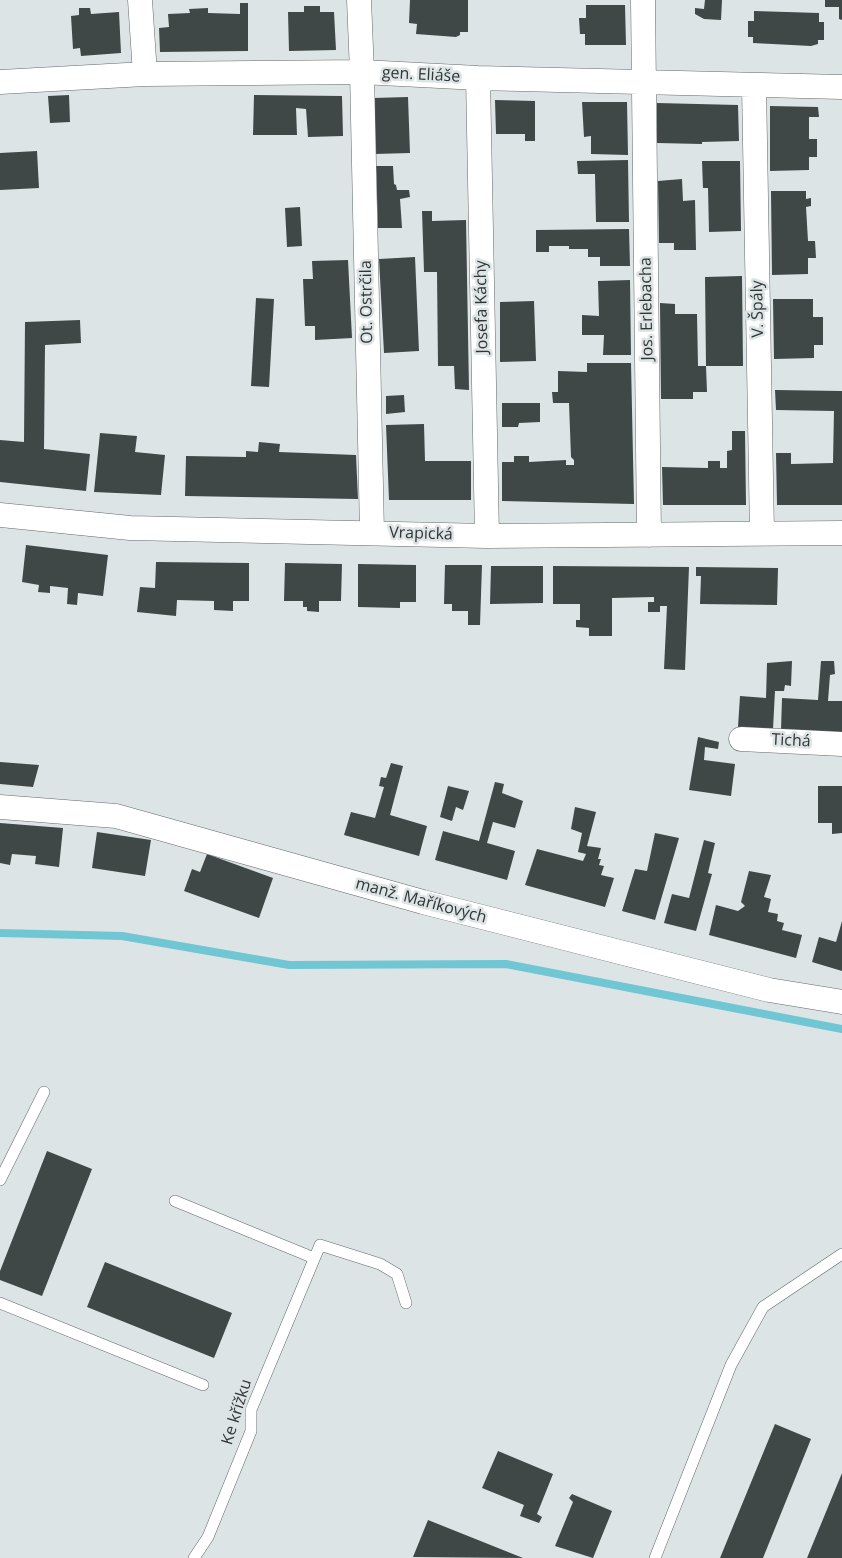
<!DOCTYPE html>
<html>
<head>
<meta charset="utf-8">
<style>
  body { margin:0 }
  canvas { display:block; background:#dde4e6 }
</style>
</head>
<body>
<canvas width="842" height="1558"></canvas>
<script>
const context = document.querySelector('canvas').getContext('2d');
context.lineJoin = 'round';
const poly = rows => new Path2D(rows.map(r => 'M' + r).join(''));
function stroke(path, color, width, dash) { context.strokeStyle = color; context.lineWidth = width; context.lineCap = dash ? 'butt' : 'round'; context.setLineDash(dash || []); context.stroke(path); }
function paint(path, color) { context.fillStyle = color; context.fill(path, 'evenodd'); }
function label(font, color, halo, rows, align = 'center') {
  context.font = font + ' "Open Sans",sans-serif'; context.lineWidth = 5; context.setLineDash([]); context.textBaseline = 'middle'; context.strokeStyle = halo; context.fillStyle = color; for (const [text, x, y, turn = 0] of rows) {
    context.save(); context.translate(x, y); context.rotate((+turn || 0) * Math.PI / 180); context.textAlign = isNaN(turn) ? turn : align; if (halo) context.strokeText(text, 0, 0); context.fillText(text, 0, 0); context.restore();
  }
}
const stream = poly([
  [0,933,122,936,289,965,506,964,842,1029]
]);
const building = poly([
  [410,0,468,0,468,32,460,32,460,35,456,37,416,34,417,24,409,23],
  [705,0,722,0,721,20,704,19,695,14,695,8,704,9],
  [825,0,842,0,842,20,839,19,839,7,825,7],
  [240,3,248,3,248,51,160,52,159,28,169,27,168,14,190,13,189,9,208,8,208,13,240,14],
  [586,5,625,5,626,45,585,45,585,34,580,34,579,18,586,18],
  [304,6,320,6,320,12,334,12,336,50,289,51,288,12,304,12],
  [79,8,90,8,91,14,119,12,121,53,81,56,80,48,73,49,71,16,79,15],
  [754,11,819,13,819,22,824,22,824,40,818,40,818,44,811,46,753,43,753,37,748,37,748,21,754,21],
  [69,95,70,122,50,123,48,96],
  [254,95,342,96,343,136,308,137,306,109,296,108,297,135,253,135],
  [408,97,410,153,375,154,373,98],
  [495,100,535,101,535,141,525,141,525,134,496,134],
  [582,102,627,102,628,155,591,154,591,136,584,137],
  [657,103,738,105,739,141,702,142,702,144,657,143],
  [770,106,818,107,819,117,809,117,809,139,817,139,817,157,809,157,809,170,770,171],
  [37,151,39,188,0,190,0,153],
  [628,160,629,222,596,222,595,174,578,174,577,161],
  [702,161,740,161,741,231,709,232,708,188,703,188],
  [376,166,393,166,394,184,396,185,397,190,409,190,410,197,400,199,402,228,378,228],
  [682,179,683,201,695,200,696,250,674,250,674,243,659,243,658,181],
  [771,191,806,191,806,199,811,198,811,206,806,207,808,241,815,241,816,258,808,258,808,274,772,275],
  [300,207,302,246,287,247,285,208],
  [422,211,432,211,432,221,466,220,469,390,455,389,454,366,438,366,437,272,424,272],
  [629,229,630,266,600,266,600,257,588,257,588,249,569,249,569,246,549,246,549,252,536,252,536,230],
  [415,257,419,351,384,353,379,259],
  [348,260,352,338,315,340,315,326,305,326,303,279,313,279,312,261],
  [742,276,743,366,706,366,705,277],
  [630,280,631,355,603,355,604,335,582,335,582,315,599,316,598,281],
  [256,298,274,299,269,387,251,386],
  [773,299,813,299,813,317,823,317,823,345,814,345,814,358,774,359],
  [534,301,536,361,500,362,500,302],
  [660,303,675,304,675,314,697,314,698,366,706,366,707,392,693,392,693,399,661,399],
  [80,320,81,343,45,345,44,449,90,454,86,491,0,482,0,440,24,442,25,322],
  [587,363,631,363,634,504,502,501,502,462,514,462,514,456,529,456,529,462,566,460,566,465,574,465,574,460,571,457,569,403,553,403,552,392,558,392,558,371,587,372],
  [775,390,842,391,842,505,777,505,776,453,791,453,791,464,833,463,834,411,776,410],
  [404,395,405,412,386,414,386,396],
  [502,403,540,403,540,422,519,423,518,427,502,427],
  [424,424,425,461,471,461,471,500,389,500,386,425],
  [732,431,745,431,746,505,663,505,662,467,708,468,708,461,720,461,720,468,727,468,727,451,732,450],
  [100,433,137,436,135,452,165,455,161,495,94,492],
  [259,442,280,444,279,452,356,455,358,499,185,496,186,456,246,457,246,451,258,452],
  [26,545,108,555,103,596,78,593,77,605,67,604,68,588,50,586,50,593,38,592,39,585,22,582],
  [156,562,249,563,249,601,233,601,233,611,214,610,214,601,177,600,176,616,137,612,140,587,155,588],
  [285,563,342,564,341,601,319,601,319,612,307,611,307,607,303,607,303,601,284,601],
  [358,564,416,565,416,602,400,602,400,608,358,607],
  [445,565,482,565,480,625,468,625,468,611,452,611,452,604,444,604],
  [491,566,543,566,543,603,490,604],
  [553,566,689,567,685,670,664,669,667,606,660,606,660,612,648,612,648,602,654,602,654,597,612,598,612,636,589,636,589,628,576,627,576,620,580,620,580,604,553,604],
  [696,567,778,568,777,605,700,604,701,576,696,576],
  [792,661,791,686,785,685,784,691,775,691,773,729,738,727,740,696,766,698,767,663],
  [821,661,834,661,835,674,830,675,828,701,842,701,842,733,781,730,782,698,818,700],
  [698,737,719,742,718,749,705,747,704,760,735,764,731,796,689,790],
  [0,762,39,765,33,787,0,784],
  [391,763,403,766,390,815,427,826,419,856,344,835,351,812,375,818,384,787,379,786,381,777,386,778],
  [495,782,504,784,502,793,523,801,515,828,493,822,487,843,515,851,507,880,435,860,443,831,479,841],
  [448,786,469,791,463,810,456,807,452,821,440,817],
  [818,786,842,786,842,833,832,834,832,823,818,823],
  [575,807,596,812,587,846,601,848,598,859,601,859,599,865,604,866,601,875,614,878,605,907,525,885,537,849,583,861,586,854,578,852,582,833,571,829],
  [0,823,63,828,59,867,35,864,36,856,12,854,10,865,0,863],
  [97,832,151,840,145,876,92,868],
  [655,833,679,838,655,920,622,911,635,869,647,871],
  [704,840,715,843,708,873,712,874,696,931,664,923,672,894,689,898],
  [207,854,273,878,259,918,184,891,192,869,200,872],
  [749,871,771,875,764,897,771,899,768,912,778,914,777,921,784,923,782,930,802,935,796,958,709,935,716,905,738,911,745,906,741,902],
  [842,921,842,971,812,962,819,937,836,942],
  [47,1151,92,1169,42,1296,0,1280,0,1271],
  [105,1262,232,1313,214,1358,87,1307],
  [775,1424,811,1439,763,1558,720,1558],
  [498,1451,553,1474,537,1514,542,1517,539,1523,520,1516,524,1505,482,1488],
  [842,1473,842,1558,807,1558],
  [572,1494,612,1511,593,1558,555,1546,573,1502,569,1498],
  [428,1520,523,1558,413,1557]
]);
const service = poly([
  [0,1180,44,1092],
  [175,1201,314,1258],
  [0,1303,203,1385],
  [194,1558,208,1537,251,1431,251,1410,320,1245,380,1264,397,1274,406,1303],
  [655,1558,731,1365,763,1307,842,1254]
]);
const minor = poly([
  [140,0,145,74],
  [359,0,362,72,372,532],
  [643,0,649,535],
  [478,78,487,536],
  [0,82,145,74,362,72,478,78,842,87],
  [754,86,762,533],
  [0,515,130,528,487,536,842,533],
  [741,739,842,744],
  [0,807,116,816,423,902,769,990,842,1002]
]);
const streetNames = [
  ["gen. Eliáše",421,75,3],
  ["Ot. Ostrčila",367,302,-91],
  ["Josefa Káchy",482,307,-91],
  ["Jos. Erlebacha",647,309,-91],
  ["V. Špály",758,309,-91],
  ["Vrapická",421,534,2],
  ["Tichá",791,741,3],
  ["manž. Maříkových",421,901,15],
  ["Ke křížku",237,1412,-73]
];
stroke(stream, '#70c7d3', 8);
paint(building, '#404747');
stroke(service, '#62696a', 12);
stroke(minor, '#62696a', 25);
stroke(service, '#fff', 11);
stroke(minor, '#fff', 24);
label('16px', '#323536', '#dde4e6', streetNames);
</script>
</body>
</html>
